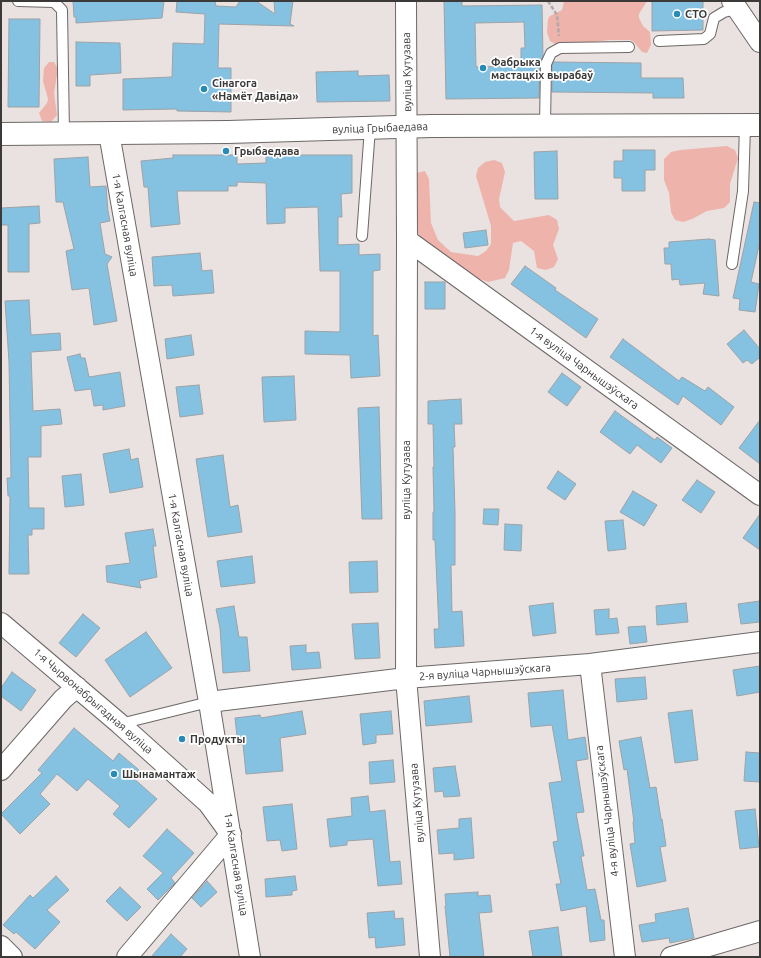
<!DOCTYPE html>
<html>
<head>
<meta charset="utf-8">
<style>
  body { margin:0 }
  #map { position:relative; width:761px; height:958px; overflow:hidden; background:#e9e2e1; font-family:Ubuntu,sans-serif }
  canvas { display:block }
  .frame { position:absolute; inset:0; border:2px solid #3c3a39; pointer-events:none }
</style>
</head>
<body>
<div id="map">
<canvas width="761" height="958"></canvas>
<div class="frame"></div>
</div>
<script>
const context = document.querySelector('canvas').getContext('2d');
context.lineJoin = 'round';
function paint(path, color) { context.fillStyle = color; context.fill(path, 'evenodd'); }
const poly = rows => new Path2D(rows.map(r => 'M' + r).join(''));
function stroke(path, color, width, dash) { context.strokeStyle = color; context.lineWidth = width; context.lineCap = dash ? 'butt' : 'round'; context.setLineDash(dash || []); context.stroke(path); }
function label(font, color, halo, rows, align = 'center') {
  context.font = font + ' Ubuntu,sans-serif'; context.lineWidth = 3.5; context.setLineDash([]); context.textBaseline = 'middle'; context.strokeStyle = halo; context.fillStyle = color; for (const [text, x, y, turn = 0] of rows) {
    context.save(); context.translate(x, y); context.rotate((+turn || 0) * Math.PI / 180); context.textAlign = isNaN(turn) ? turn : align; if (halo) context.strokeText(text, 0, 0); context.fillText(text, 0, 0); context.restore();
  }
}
const green = poly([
  [564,1,647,1,639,14,639,18,643,26,650,32,651,45,647,53,642,52,634,42,630,40,609,40,566,46,557,45,550,41,547,32,548,19,550,16,562,10],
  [49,62,54,62,58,69,54,93,57,115,51,122,42,121,39,113,47,103,48,99,43,81,44,68],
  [727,146,735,150,738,158,730,184,730,202,724,208,707,211,692,219,683,222,675,220,671,212,669,193,664,180,664,159,671,152,680,150],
  [494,160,502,163,505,172,499,199,500,207,514,221,549,215,557,220,559,229,553,245,558,259,554,267,546,270,537,268,534,251,521,241,513,243,509,270,505,278,488,282,471,276,427,248,418,233,413,199,416,173,425,171,429,179,431,223,438,240,451,252,478,256,486,251,491,244,491,226,476,176,478,168,485,162]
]);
const building = poly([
  [73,1,164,1,162,18,76,23,76,17,74,17,73,1],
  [177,1,215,1,216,6,236,7,240,1,256,1,275,14,274,1,293,1,290,24,294,26,219,24,218,68,231,68,231,112,177,111,177,109,123,110,123,79,172,77,173,43,204,44,205,14,176,12,177,1],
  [444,1,462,1,462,6,542,5,543,56,540,64,539,98,446,99,444,1],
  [524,22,525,48,521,48,521,66,476,67,475,23,524,22],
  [652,1,703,1,703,30,652,31,652,1],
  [9,19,40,19,39,107,8,107,9,19],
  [76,42,120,43,121,73,90,75,90,86,76,86,76,42],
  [554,62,641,63,641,78,683,78,684,98,653,98,653,93,552,92,552,65,554,62],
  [358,71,358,76,389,75,390,101,317,102,316,72,358,71],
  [623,150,655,150,655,170,645,170,645,191,622,191,622,178,614,178,614,161,623,161,623,150],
  [557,151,558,199,535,199,534,152,557,151],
  [173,155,237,155,237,164,266,163,266,155,352,155,352,193,341,194,342,217,338,217,338,245,359,244,359,255,380,254,380,270,373,271,373,336,378,335,380,376,351,378,350,355,305,354,305,331,340,332,340,271,320,271,318,207,285,208,285,223,267,224,266,183,237,182,237,186,228,186,228,191,177,191,180,224,151,227,148,187,144,187,141,161,173,158,173,155],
  [88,157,90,187,106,186,108,211,110,221,100,223,105,254,112,257,107,264,117,321,94,325,89,288,72,290,66,251,74,249,63,202,56,202,54,159,88,157],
  [754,202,760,203,760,241,751,282,759,284,755,312,739,310,740,299,733,298,754,202],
  [39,206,40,223,29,224,29,272,8,272,8,225,1,225,1,208,39,206],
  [486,230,488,245,465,248,463,233,486,230],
  [709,239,715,240,719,296,703,294,705,283,680,285,679,279,672,280,671,264,665,264,664,248,669,248,669,242,709,239],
  [200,253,202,271,212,270,214,293,173,296,172,285,154,286,152,257,200,253],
  [525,266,556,288,555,290,598,319,586,338,511,284,525,266],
  [425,282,445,282,445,309,425,309,425,282],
  [29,300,31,335,60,333,61,350,31,352,33,411,60,409,62,424,41,426,41,457,28,457,29,508,44,508,44,529,32,529,32,535,28,535,29,574,9,574,10,496,8,496,7,478,11,478,9,362,5,301,29,300],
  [744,330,760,349,760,357,752,364,747,360,743,363,727,344,744,330],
  [191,335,194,355,167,359,165,339,191,335],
  [623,339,679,381,682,377,705,391,708,387,734,407,721,425,683,396,678,405,610,357,623,339],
  [80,354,81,358,85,358,89,377,120,372,125,406,103,410,103,405,94,406,91,389,75,391,67,357,80,354],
  [562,373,581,387,567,406,548,392,562,373],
  [294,376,296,420,264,422,262,377,294,376],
  [199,385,203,414,180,417,176,387,199,385],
  [461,399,462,424,454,424,455,447,453,447,455,512,455,565,451,565,452,612,462,611,464,646,435,648,434,629,439,629,435,540,433,540,433,512,434,512,433,467,434,467,433,424,428,424,428,401,461,399],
  [379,407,382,519,362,519,358,408,379,407],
  [615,411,655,440,657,437,672,448,661,463,637,445,630,454,600,432,615,411],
  [760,420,760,464,739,448,760,420],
  [129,449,131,460,138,458,143,487,110,493,103,454,129,449],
  [223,455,230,507,238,505,242,532,208,537,196,459,223,455],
  [558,471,576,484,565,500,547,488,558,471],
  [81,474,84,505,65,507,62,476,81,474],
  [697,480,715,492,701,513,682,500,697,480],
  [633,491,657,505,644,526,620,512,633,491],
  [484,509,499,509,498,525,483,524,484,509],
  [760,514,760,550,743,538,760,514],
  [623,520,626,549,608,551,605,521,623,520],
  [505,524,522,525,521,551,504,550,505,524],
  [153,529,156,546,153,546,157,577,139,581,141,588,107,582,106,566,130,563,125,533,153,529],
  [252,556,255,583,221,587,217,561,252,556],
  [377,561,378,592,350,593,349,562,377,561],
  [760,601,760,622,741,624,738,604,760,601],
  [553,603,556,633,533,636,529,606,553,603],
  [686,603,688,622,657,625,656,606,686,603],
  [234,606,239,637,247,637,250,671,223,673,220,628,216,609,234,606],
  [609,609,609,619,617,618,619,633,596,635,594,610,609,609],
  [83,614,100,628,76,657,59,643,83,614],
  [378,623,380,658,355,659,352,624,378,623],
  [645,626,647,642,630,644,628,627,645,626],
  [146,632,172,668,130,697,105,660,146,632],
  [306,645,306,653,319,652,321,668,292,670,290,646,306,645],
  [760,666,760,692,737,696,733,670,760,666],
  [12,672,36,690,21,711,1,696,1,688,12,672],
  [645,677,647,699,617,702,615,679,645,677],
  [563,690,568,740,585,737,588,759,576,761,584,812,576,813,584,856,581,856,587,890,595,889,601,920,604,920,605,940,590,942,586,906,561,911,556,884,561,884,553,842,558,841,549,783,562,781,552,725,531,727,528,693,563,690],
  [469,696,472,722,426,726,424,701,469,696],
  [692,710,698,760,675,763,668,713,692,710],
  [302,711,306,734,280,738,283,771,246,774,243,744,238,745,235,718,260,715,261,718,302,711],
  [391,711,393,734,376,735,376,743,363,745,360,714,391,711],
  [74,728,113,761,119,753,139,770,132,777,157,799,129,828,113,814,120,806,88,779,77,791,57,774,40,794,50,804,20,834,1,814,42,773,38,770,74,728],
  [641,737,650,788,656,787,661,819,662,819,666,846,660,847,666,881,637,887,630,844,635,843,633,822,634,822,627,769,624,770,619,741,641,737],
  [746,752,760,753,760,782,744,781,746,752],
  [393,760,395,782,370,784,369,762,393,760],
  [455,766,460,796,444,797,443,791,435,792,433,768,455,766],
  [368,796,370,812,385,810,390,862,400,861,402,884,378,886,373,839,347,841,347,845,330,847,327,819,352,816,351,798,368,796],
  [292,804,297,849,282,851,280,840,267,841,263,807,292,804],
  [755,809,759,847,740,849,735,811,755,809],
  [471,818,474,858,454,860,454,853,439,854,437,830,459,828,459,819,471,818],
  [167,829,194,853,171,878,175,883,158,900,147,889,163,873,143,856,167,829],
  [56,876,69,890,47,910,60,922,35,949,16,932,14,934,3,925,30,895,33,898,56,876],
  [295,876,297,890,292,891,292,895,266,897,265,879,295,876],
  [207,881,217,892,201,907,192,898,207,881],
  [120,887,141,907,127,921,106,901,120,887],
  [478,892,478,896,490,895,492,912,479,913,484,957,450,957,445,906,446,906,445,894,478,892],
  [688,908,694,938,670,943,669,938,642,942,639,925,656,922,655,914,688,908],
  [394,911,395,919,403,918,405,945,376,948,375,937,369,938,367,913,394,911],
  [558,927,562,957,533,957,529,931,558,927],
  [171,934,187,949,180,957,151,957,171,934]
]);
const path = poly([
  [548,1,557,15,559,36]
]);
const lane = poly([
  [18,1,54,2,62,10,64,133],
  [659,41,704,39,710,34,714,18,724,12,737,9],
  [545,126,546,64,551,53,560,48,629,47],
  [362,236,370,128],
  [732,264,743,191,745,126],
  [120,724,209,702]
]);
const street = poly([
  [406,1,407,240,406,678,430,957],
  [732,1,760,42],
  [109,133,209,702,250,957],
  [407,240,760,495],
  [1,623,120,724,208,803,229,832],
  [590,664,625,957],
  [209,702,406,678,590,664,760,642],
  [1,770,63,699,77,687],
  [1,946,12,957],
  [127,957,231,834],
  [671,957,760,931]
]);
const secondary = poly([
  [1,134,228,132,431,126,760,125]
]);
const markers = [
  [677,14,4,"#298bb5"],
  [483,68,4,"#298bb5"],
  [204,89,4,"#298bb5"],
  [226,151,4,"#298bb5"],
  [182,739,4,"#298bb5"],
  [114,774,4,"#298bb5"]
];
const poiNames = [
  ["СТО",685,14],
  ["Фабрыка",491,62],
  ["мастацкіх вырабаў",491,75],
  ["Сінагога",212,83],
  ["«Намёт Давіда»",212,96],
  ["Грыбаедава",234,151],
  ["Продукты",190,739],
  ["Шынамантаж",122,774]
];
const streetNames = [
  ["вуліца Кутузава",407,72,-91],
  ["вуліца Грыбаедава",380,128,-2],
  ["1-я Калгасная вуліца",125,225,80],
  ["1-я вуліца Чарнышэўскага",584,368,36],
  ["вуліца Кутузава",406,480,-90],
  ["1-я Калгасная вуліца",181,545,80],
  ["2-я вуліца Чарнышэўскага",485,672,-4],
  ["1-я Чырвонабрыгадная вуліца",93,701,41],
  ["вуліца Кутузава",417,803,-95],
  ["4-я вуліца Чарнышэўскага",607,811,-97],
  ["1-я Калгасная вуліца",236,864,81]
];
paint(green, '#eeb4ab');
paint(building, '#85c2e2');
stroke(building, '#9da2a5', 1);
stroke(lane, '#6d6867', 12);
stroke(street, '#6d6867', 22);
stroke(secondary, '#6d6867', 24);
stroke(path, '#afaaa9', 2.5, [4, 2]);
stroke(lane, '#fff', 10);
stroke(street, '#fff', 20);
stroke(secondary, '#fff', 22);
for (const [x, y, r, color] of markers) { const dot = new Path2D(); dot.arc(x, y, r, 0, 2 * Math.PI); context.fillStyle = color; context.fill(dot); stroke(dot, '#fff', 1.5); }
label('bold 11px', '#3c3a39', '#fff', poiNames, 'left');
label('11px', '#3c3a39', '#fff', streetNames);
</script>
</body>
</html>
